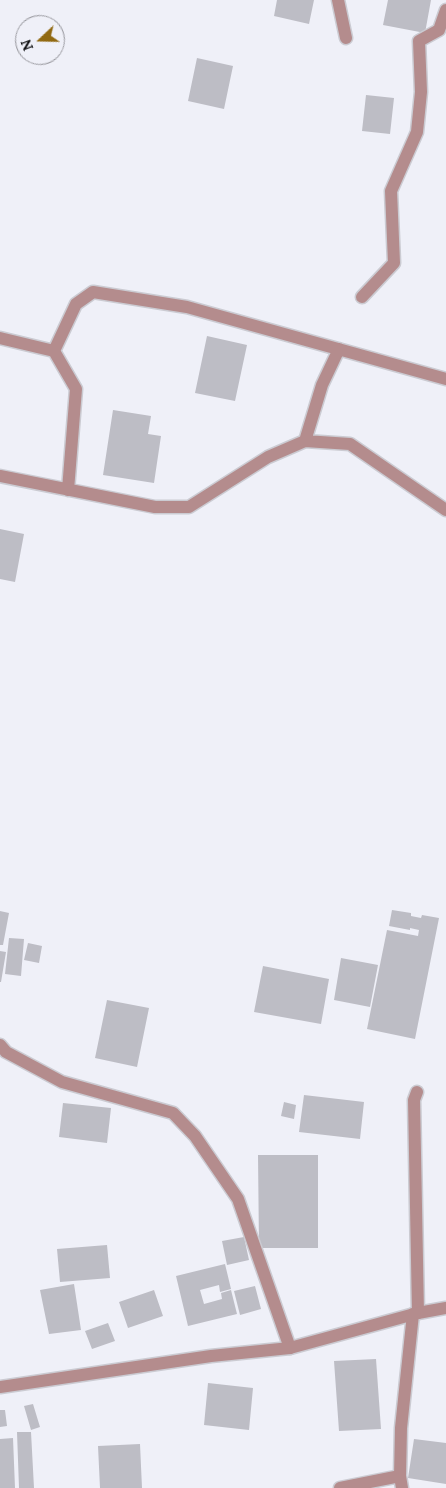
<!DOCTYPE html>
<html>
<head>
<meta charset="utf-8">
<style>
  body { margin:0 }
  #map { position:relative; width:446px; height:1488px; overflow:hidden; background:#eff0f8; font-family:Lora,serif }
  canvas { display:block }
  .north { position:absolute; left:15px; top:15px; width:50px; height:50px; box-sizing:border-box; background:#eff0f8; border:1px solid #94949a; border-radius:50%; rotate:249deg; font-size:14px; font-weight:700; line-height:20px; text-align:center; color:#0b0b0d }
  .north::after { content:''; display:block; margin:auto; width:18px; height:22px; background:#916911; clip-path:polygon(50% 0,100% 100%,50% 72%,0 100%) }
</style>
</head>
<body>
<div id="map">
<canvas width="446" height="1488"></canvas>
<div class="north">N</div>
</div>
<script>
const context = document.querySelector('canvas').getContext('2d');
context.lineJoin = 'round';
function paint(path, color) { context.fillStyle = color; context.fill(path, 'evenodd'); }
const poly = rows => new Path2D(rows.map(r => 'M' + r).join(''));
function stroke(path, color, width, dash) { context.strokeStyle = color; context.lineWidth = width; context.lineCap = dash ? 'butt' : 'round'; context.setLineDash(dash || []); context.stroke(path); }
const building = poly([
  [277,0,314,0,309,24,274,16],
  [388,0,431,0,425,33,383,25],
  [197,58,233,66,224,109,188,101],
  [366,95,394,98,390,134,362,131],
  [207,336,247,345,235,401,195,393],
  [113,410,151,416,148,434,161,436,154,483,103,475],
  [0,529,24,534,15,582,0,579],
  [392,910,411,913,411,916,421,918,422,915,439,918,415,1039,367,1029,387,930,418,936,419,930,410,928,410,930,389,926],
  [0,911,9,913,3,945,0,945],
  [9,938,24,939,21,976,5,974],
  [28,943,42,946,39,963,24,960],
  [0,951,6,952,1,982,0,982],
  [341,958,378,965,370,1007,334,1000],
  [263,966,329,979,321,1024,254,1012],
  [107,1000,149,1008,137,1067,95,1058],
  [304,1095,364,1102,360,1139,299,1132],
  [284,1102,296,1105,294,1119,281,1116],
  [63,1103,111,1108,107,1143,59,1137],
  [258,1155,318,1155,318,1248,259,1248],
  [244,1237,249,1260,227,1265,222,1241],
  [107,1245,110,1278,60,1282,57,1249],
  [225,1264,231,1289,220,1292,219,1285,200,1290,204,1304,222,1299,221,1293,231,1290,237,1314,188,1326,176,1276],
  [74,1284,81,1330,49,1334,40,1290],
  [255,1286,261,1309,240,1315,234,1291],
  [154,1290,163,1316,128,1328,119,1302],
  [108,1323,115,1341,92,1349,85,1331],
  [376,1359,381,1429,339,1431,334,1361],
  [208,1383,253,1388,249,1430,204,1425],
  [33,1404,40,1427,31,1430,24,1406],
  [0,1410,5,1410,7,1426,0,1427],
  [17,1432,31,1432,34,1488,19,1488],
  [13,1438,15,1488,0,1488,0,1439],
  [414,1439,446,1443,446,1484,408,1478],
  [140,1444,142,1488,100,1488,98,1446]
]);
const minor = poly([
  [338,0,346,38],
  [362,297,394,263,391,191,417,132,421,92,419,41,439,30,446,10],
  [0,338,54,351,76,304,93,292,187,307,446,379],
  [54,351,76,389,68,490],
  [305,441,350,444,446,510],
  [0,476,155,507,189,507,268,457,305,441,322,385,339,349],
  [0,1045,6,1052,62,1082,173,1113,195,1136,238,1199,290,1348],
  [417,1092,414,1100,418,1313],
  [340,1488,400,1476],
  [402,1488,400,1476,401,1428,413,1314]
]);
const tertiary = poly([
  [0,1387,211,1356,290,1348,418,1313,446,1308]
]);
paint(building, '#bdbdc5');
stroke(minor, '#cbcbd2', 15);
stroke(tertiary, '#cbcbd2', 15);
stroke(minor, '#b48c8d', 12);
stroke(tertiary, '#b48c8d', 12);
</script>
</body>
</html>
